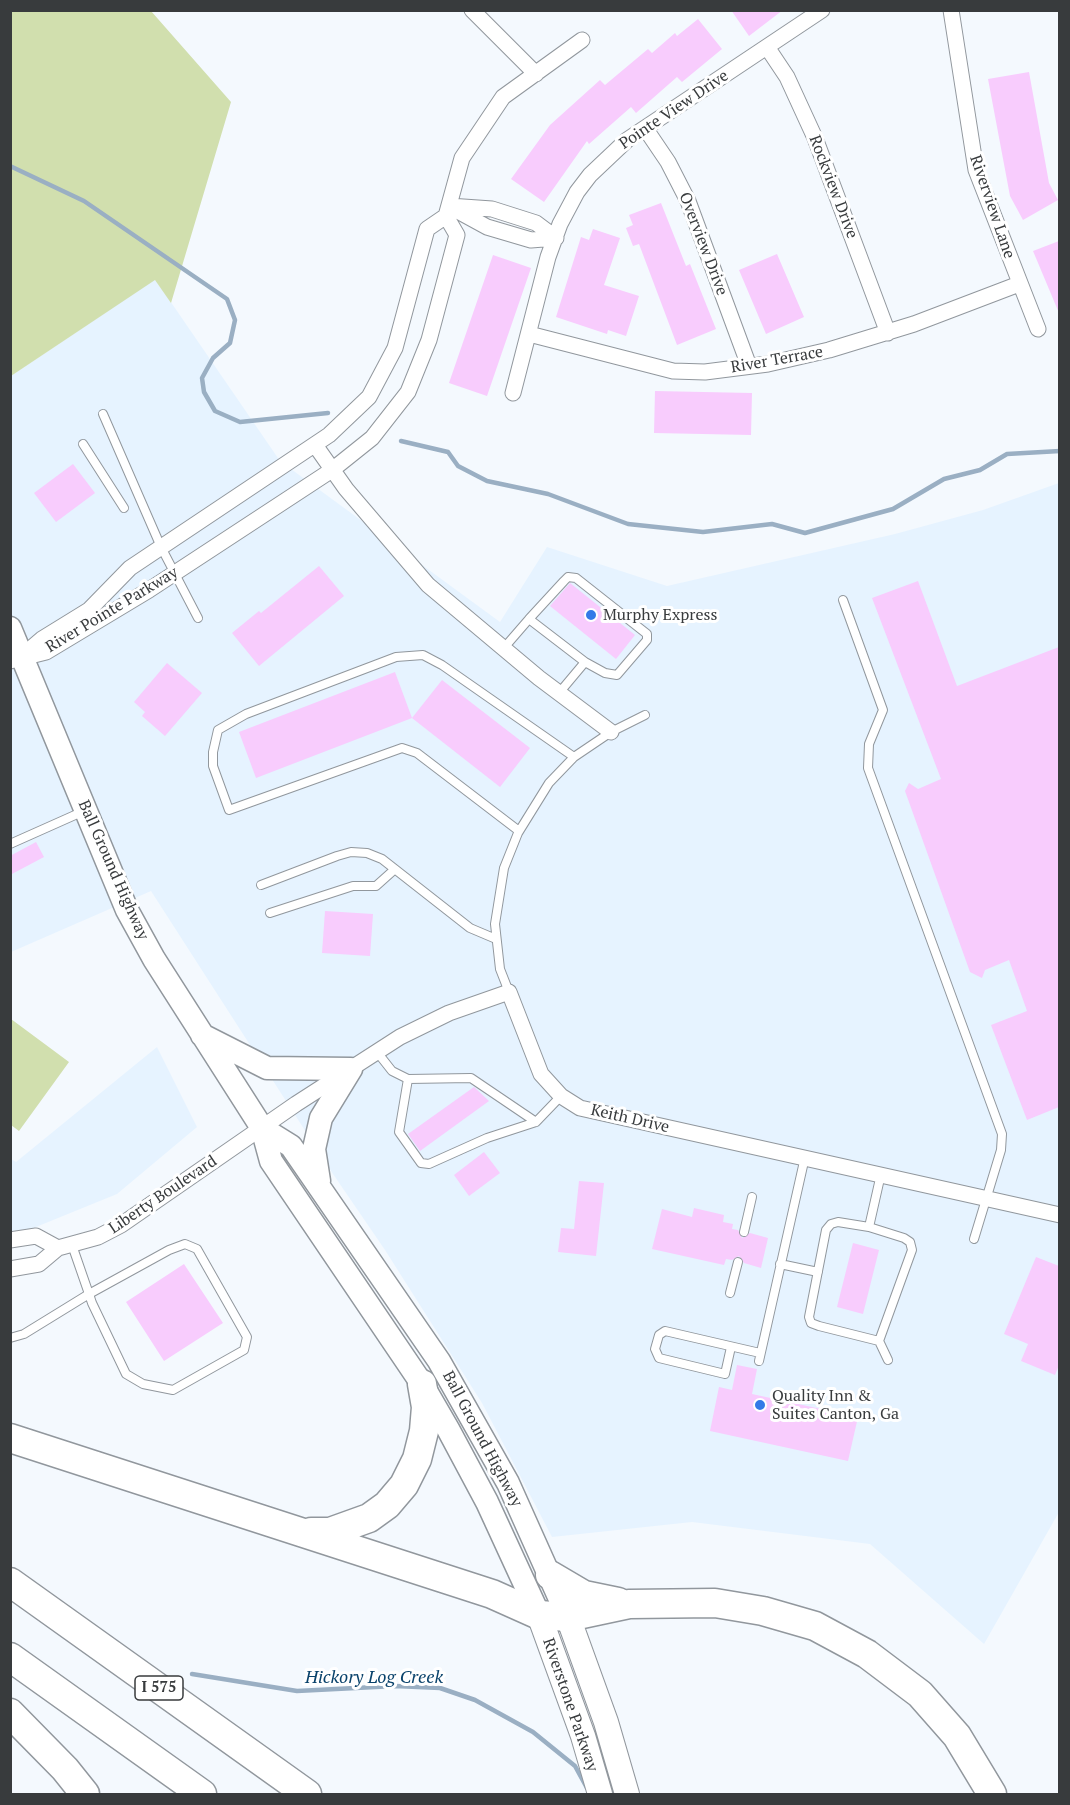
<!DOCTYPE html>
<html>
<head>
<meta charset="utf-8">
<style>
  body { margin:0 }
  #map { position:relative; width:1070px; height:1805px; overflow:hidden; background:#f4f9fe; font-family:"PT Serif",serif }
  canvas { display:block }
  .frame { position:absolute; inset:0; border:12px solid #383b3d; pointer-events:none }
</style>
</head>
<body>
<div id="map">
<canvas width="1070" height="1805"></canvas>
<div class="frame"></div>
</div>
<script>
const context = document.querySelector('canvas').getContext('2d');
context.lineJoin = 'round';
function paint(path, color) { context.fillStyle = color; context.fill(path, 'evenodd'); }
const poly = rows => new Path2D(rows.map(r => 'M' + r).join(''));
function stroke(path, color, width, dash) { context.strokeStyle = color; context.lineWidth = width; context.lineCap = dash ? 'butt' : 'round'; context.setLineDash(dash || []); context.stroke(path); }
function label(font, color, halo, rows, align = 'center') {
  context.font = font + ' "PT Serif",serif'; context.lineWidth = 6; context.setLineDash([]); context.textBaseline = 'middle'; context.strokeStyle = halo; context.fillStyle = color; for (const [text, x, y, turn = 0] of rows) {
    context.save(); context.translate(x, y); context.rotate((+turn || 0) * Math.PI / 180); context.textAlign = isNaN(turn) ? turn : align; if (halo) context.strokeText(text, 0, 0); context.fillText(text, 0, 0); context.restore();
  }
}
const built = poly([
  [155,279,280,461,500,622,547,547,667,586,895,534,983,510,1059,483,1059,1512,984,1644,870,1544,692,1522,552,1537,482,1403,385,1250,333,1174,151,891,11,952,11,376],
  [157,1047,197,1127,117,1194,31,1229,11,1231,11,1159,16,1162]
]);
const green = poly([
  [11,10,151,11,231,102,171,303,155,280,11,376],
  [11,1019,69,1062,19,1131,11,1125]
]);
const stream = poly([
  [10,166,84,201,227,299,235,320,230,343,213,358,202,378,204,392,215,411,240,422,328,413],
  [401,441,448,452,458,466,487,481,548,494,628,524,703,532,772,524,805,533,893,509,944,479,980,470,1007,454,1060,451],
  [192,1674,297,1691,395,1686,440,1688,475,1700,533,1732,575,1766,587,1788]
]);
const building = poly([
  [731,10,783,10,749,36],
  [698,19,722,49,682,82,677,77,636,113,631,107,589,144,587,141,544,202,511,179,550,125,600,80,605,85,648,49,652,53,675,33,677,36],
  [1029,72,1049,183,1058,200,1023,220,1010,196,988,79],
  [661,203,686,266,690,264,716,329,677,345,639,244,633,246,626,228,633,225,629,215],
  [593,229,620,238,604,285,639,296,626,336,608,330,607,334,556,317,581,237,589,240],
  [1059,241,1059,313,1033,251],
  [777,254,804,317,766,334,739,270],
  [493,255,531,268,487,396,449,383],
  [655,391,752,393,751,435,654,433],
  [73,464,95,493,56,522,34,493],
  [319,566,344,596,259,666,232,633,259,611,261,613],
  [918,581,957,686,1059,647,1059,1107,1027,1120,991,1025,1027,1011,1009,960,985,970,982,978,970,972,905,791,909,783,918,789,941,779,872,598],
  [570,583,635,635,616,659,550,606],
  [167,663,202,693,165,736,142,716,145,712,134,702],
  [395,672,412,718,256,778,239,732],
  [442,680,530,748,500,787,412,718],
  [36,842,44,857,10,875,10,856],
  [325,911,373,914,370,956,322,953],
  [474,1087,489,1101,420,1151,408,1134],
  [484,1152,500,1173,469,1196,454,1175],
  [579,1181,604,1183,596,1256,558,1252,561,1228,574,1229],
  [694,1208,724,1215,723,1222,733,1224,732,1229,738,1230,742,1238,750,1233,768,1238,761,1268,744,1263,739,1256,732,1260,726,1259,724,1265,652,1249,662,1209,692,1217],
  [853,1243,879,1250,863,1314,837,1307],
  [1036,1257,1059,1266,1059,1365,1055,1375,1021,1361,1028,1344,1004,1334],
  [184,1264,223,1323,164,1361,126,1302],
  [737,1365,757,1369,752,1394,858,1417,848,1461,710,1431,719,1387,732,1390]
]);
const service = poly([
  [103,414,161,547,198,618],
  [83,444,124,508],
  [843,600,883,710,869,744,868,768,1002,1134,1001,1150,974,1239],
  [529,619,564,581,568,577,576,578,647,634,647,640,617,675,605,673,585,662],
  [503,649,529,619,585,662,559,693],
  [519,831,417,753,402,748,229,810,213,766,213,752,218,730,246,714,396,657,423,655,442,665,574,757],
  [10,844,84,811],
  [261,885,337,856,351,852,367,853,382,859,470,928,496,939],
  [270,913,353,886,376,886,395,869],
  [509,992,500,969,495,924,504,868,518,833,549,783,574,757,611,732,645,715],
  [377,1052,392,1071,408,1079,399,1132,421,1163,429,1164,487,1138,536,1122,561,1096],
  [408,1079,471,1078,536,1122],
  [881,1174,869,1227,904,1238,910,1242,912,1250,879,1341,888,1360],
  [869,1227,838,1222,831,1224,826,1230,809,1317,811,1323,819,1326,879,1341],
  [744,1232,752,1197],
  [780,1264,818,1272],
  [730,1293,738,1262],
  [10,1338,24,1334,89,1294,169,1250,185,1244,197,1249,247,1337,244,1350,173,1390,143,1384,126,1374,92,1303,89,1294,72,1245],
  [731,1347,725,1374,659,1358,655,1349,659,1335,665,1331,760,1353],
  [759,1361,805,1157]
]);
const minor = poly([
  [472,10,536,74],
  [951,10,976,170,1038,329],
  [767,47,787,77,815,138,888,333],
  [645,128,668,162,688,201,749,366],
  [449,206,492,209,536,223,556,238],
  [454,209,487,227,531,240,556,238],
  [529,334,673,371,705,372,768,364,829,350,914,324,1019,284],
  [513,393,548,257,560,224,577,192,590,175,627,140,822,10],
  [315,445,346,489,428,585,539,678,611,732],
  [22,656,42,639,89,610,130,568,329,435,369,397,395,348,427,229,446,216,462,158,503,97,582,40],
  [10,661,46,652,149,590,332,470,372,438,408,392,429,340,457,235,446,216],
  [10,1240,36,1236,58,1248],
  [10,1269,39,1264,58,1248,98,1237,121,1225,296,1104,400,1037,449,1013,509,992,541,1074,561,1096,580,1108,1060,1215]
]);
const secondary = poly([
  [10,628,127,910,154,959,262,1128,271,1161,422,1384,448,1429,487,1502,539,1615],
  [202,1035,267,1068,351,1069],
  [262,1128,291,1146,439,1361,508,1483,568,1617],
  [319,1181,314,1149,321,1118,351,1069]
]);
const primary = poly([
  [539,1615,583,1736,600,1794],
  [568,1617,606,1722,627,1794]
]);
const motorway = poly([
  [10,1438,492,1594,539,1615,568,1617,629,1604,715,1603,763,1611,815,1626,867,1654,920,1694,957,1736,992,1794],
  [311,1532,330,1532,369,1518,387,1505,404,1485,417,1459,424,1431,426,1407,422,1384],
  [550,1575,584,1595,618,1602],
  [10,1582,307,1794],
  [10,1657,202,1794],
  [10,1713,65,1769,85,1794]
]);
const markers = [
  [591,615,6,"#337ae7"],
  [760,1405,6,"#337ae7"]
];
const shields = [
  [159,1688,48]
];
const shieldNames = [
  ["I 575",159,1688]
];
const streetNames = [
  ["Pointe View Drive",674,110,-34],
  ["Rockview Drive",833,187,69],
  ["Riverview Lane",992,207,71],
  ["Overview Drive",703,244,69],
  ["River Terrace",777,360,-10],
  ["River Pointe Parkway",112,610,-31],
  ["Ball Ground Highway",113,870,66],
  ["Keith Drive",630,1119,13],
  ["Liberty Boulevard",163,1195,-34],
  ["Ball Ground Highway",482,1439,62],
  ["Riverstone Parkway",570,1705,71]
];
const poiNames = [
  ["Murphy Express",603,615],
  ["Quality Inn &",772,1396],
  ["Suites Canton, Ga",772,1414]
];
const waterNames = [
  ["Hickory Log Creek",374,1678]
];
paint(built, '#e6f3ff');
paint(green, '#d1dfae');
stroke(stream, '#9aafc3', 4.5);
paint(building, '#f8ccfd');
stroke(service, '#91979d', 10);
stroke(minor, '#91979d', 17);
stroke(secondary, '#91979d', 25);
stroke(primary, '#91979d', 26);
stroke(motorway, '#91979d', 31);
stroke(service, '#fff', 8);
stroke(minor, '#fff', 15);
stroke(secondary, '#fff', 22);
stroke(primary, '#fff', 24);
stroke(motorway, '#fff', 28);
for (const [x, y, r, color] of markers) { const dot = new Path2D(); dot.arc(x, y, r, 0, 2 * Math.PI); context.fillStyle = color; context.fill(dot); stroke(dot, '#fff', 2); }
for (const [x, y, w] of shields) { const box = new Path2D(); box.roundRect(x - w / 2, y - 12, w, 24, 4.5); context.fillStyle = '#fff'; context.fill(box); stroke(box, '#383b3d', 1.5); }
label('bold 15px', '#383b3d', null, shieldNames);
label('16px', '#383b3d', '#fff', streetNames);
label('16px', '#383b3d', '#fff', poiNames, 'left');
label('italic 18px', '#09426b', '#fff', waterNames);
</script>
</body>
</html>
